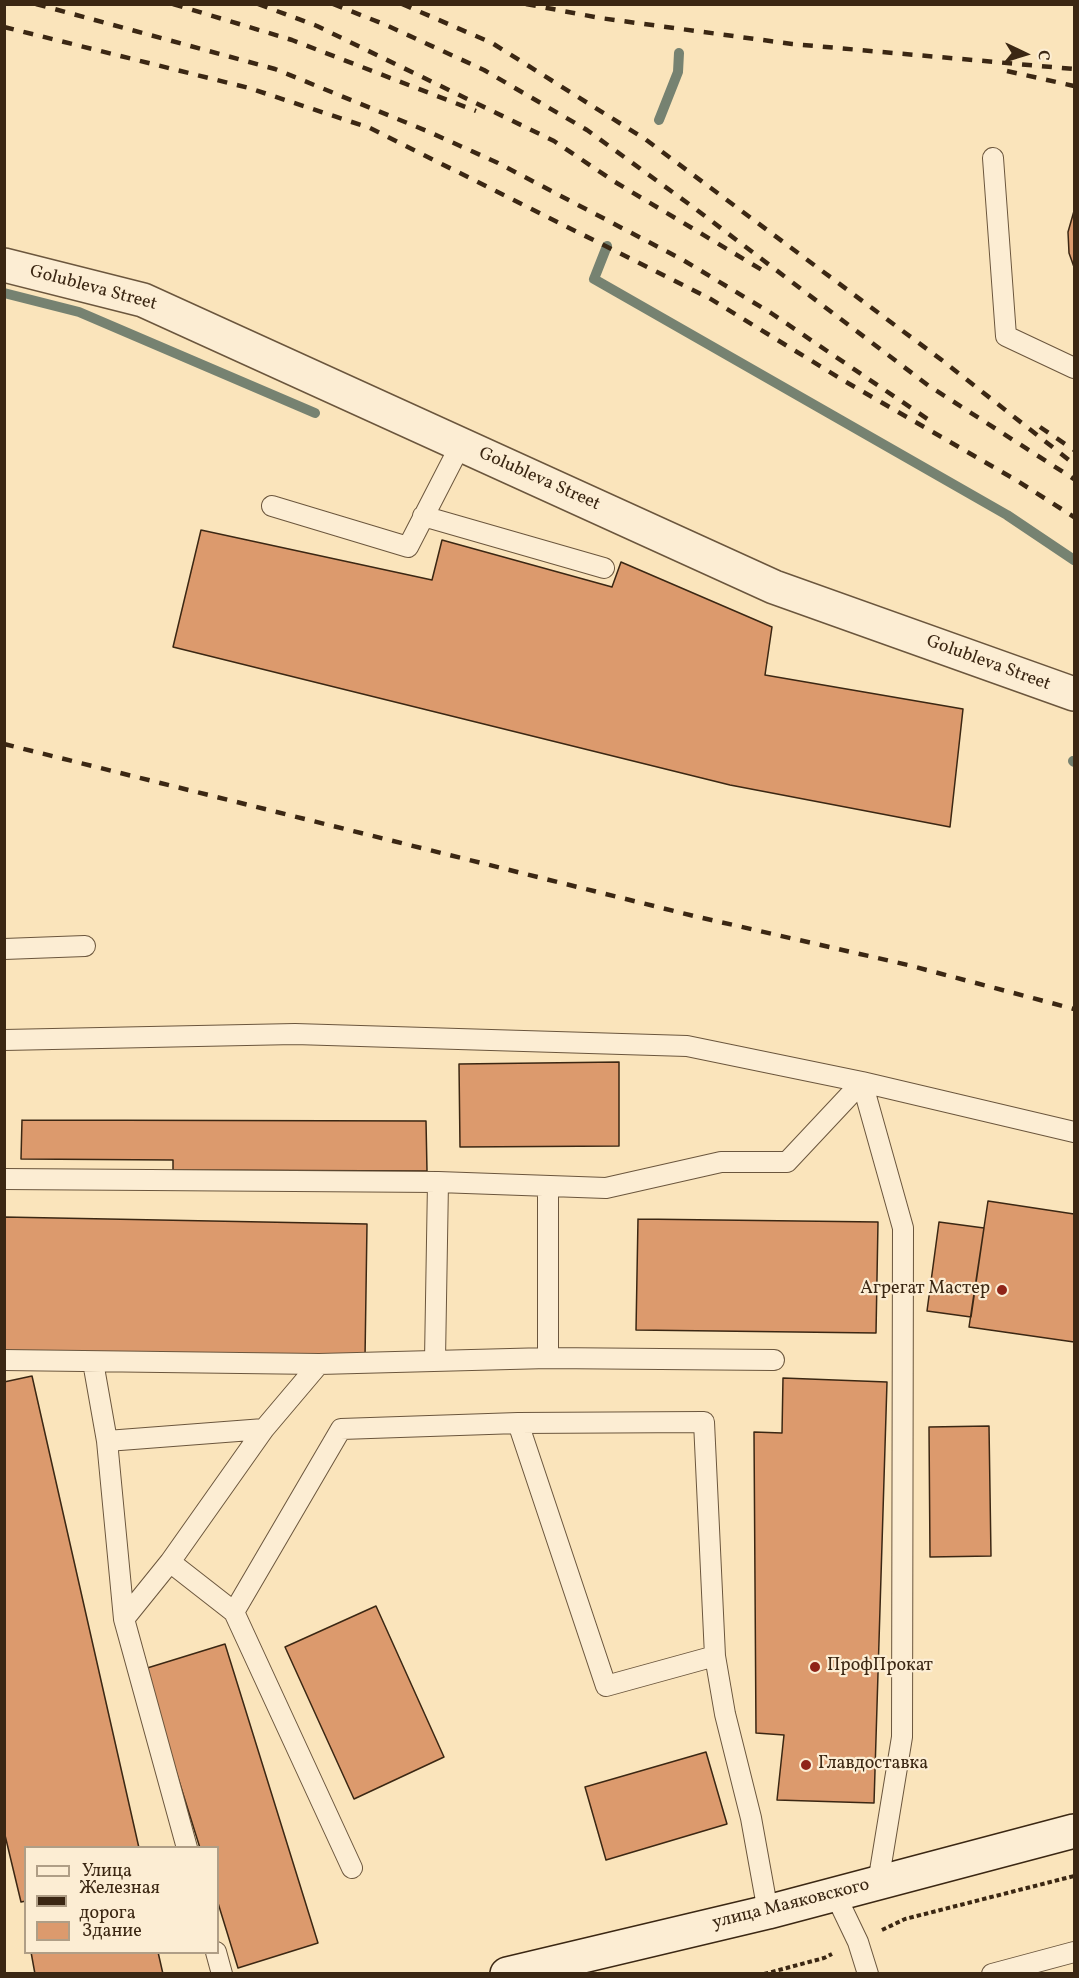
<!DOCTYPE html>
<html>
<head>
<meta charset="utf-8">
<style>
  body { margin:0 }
  #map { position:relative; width:1079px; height:1978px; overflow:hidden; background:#fae4bb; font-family:Vollkorn,serif }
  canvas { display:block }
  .frame { position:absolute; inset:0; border:6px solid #3b2713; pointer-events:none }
  .legend { position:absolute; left:24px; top:1846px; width:195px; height:108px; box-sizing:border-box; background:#fcedd3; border:2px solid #af9e86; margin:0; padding:8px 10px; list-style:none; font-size:18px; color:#3b2713 }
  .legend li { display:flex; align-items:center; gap:12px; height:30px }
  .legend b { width:30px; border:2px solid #af9e86 }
  .north { position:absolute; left:995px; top:24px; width:60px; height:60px; -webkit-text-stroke:4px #fcedd3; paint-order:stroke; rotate:94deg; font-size:16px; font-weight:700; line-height:24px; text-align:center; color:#3b2713 }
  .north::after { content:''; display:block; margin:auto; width:21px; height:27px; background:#3b2713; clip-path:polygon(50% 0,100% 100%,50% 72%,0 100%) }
</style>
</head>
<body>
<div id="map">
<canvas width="1079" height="1978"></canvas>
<div class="frame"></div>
<ul class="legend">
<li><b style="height:8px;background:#fcedd3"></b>Улица</li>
<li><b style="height:8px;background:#3b2713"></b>Железная дорога</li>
<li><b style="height:16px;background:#dc9a6d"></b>Здание</li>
</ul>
<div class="north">С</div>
</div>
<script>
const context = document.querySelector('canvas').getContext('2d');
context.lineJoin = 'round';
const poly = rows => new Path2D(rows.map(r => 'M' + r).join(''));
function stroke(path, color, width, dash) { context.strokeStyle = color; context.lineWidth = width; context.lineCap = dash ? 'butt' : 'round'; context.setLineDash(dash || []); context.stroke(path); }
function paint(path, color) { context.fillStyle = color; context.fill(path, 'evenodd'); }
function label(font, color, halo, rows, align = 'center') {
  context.font = font + ' Vollkorn,serif'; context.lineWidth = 4.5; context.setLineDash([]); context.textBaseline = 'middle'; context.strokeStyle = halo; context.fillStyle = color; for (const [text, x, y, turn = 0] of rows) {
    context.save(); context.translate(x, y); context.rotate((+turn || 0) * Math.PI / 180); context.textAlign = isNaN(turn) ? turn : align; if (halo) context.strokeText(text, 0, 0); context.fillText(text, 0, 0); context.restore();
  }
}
const stream = poly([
  [659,120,678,72,679,53],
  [607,246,594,279,1007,515,1074,560],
  [4,293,79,312,315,413],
  [1073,761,1074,762]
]);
const building = poly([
  [1074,211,1074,267,1069,253,1068,232,1074,211],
  [201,530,432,580,442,540,612,587,621,562,772,627,765,675,963,709,950,827,730,785,173,647,201,530],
  [619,1062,619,1146,460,1147,459,1064,619,1062],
  [22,1120,426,1121,427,1171,173,1170,173,1160,21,1159,22,1120],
  [988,1201,1074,1214,1074,1342,969,1327,988,1201],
  [4,1217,367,1224,365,1358,4,1352,4,1217],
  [638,1219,878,1222,876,1333,636,1330,638,1219],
  [939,1222,984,1228,971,1317,927,1311,939,1222],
  [32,1376,139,1848,26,1848,26,1901,21,1902,4,1831,4,1382,32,1376],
  [783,1378,887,1382,874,1803,777,1800,784,1735,756,1733,754,1432,782,1433,783,1378],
  [989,1426,991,1556,930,1557,929,1427,989,1426],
  [376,1606,444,1757,354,1799,285,1647,376,1606],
  [225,1644,318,1943,238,1968,218,1903,218,1848,200,1848,144,1669,225,1644],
  [706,1752,727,1824,606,1860,585,1787,706,1752],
  [31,1952,158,1952,163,1974,35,1974,31,1952]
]);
const path = poly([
  [882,1930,905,1919,1074,1876],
  [764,1974,824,1958,832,1954]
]);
const service = poly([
  [993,158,1006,336,1074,368],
  [272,506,408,547,461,444],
  [423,516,604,568],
  [4,949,85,946],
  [4,1040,295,1034,687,1046,862,1082,903,1228,902,1737,878,1883],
  [4,1179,438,1182,606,1188,721,1162,787,1162,862,1082,1074,1132],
  [548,1358,548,1186],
  [435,1359,438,1182],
  [4,1360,319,1364,548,1358,774,1360],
  [93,1362,107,1441,124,1619,170,1562,264,1429,319,1364],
  [518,1423,606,1686,715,1656],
  [107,1441,264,1429],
  [170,1562,234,1612],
  [124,1619,187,1848],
  [352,1868,234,1612,341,1429,518,1423,704,1422,715,1656,725,1714,751,1818,768,1912],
  [835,1894,858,1942,868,1974],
  [216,1952,222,1974],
  [992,1974,1074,1952]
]);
const minor = poly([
  [4,265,143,300,774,587,1074,694]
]);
const secondary = poly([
  [507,1974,768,1912,1074,1831]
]);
const rail = poly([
  [36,4,275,69,427,131,498,163,683,260,771,313,932,422],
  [173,4,292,40,476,111],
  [258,4,317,26,554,141,615,182,767,273],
  [333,4,386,25,484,70,587,130,693,207,929,386,1074,479],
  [402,4,492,43,645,139,943,361,1074,464],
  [526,4,600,18,792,44,1074,69],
  [4,27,249,88,370,128,709,298,846,382,1016,480,1074,517],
  [1007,71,1074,86],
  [1040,427,1074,450],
  [4,744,694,916,908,965,1074,1009]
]);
const markers = [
  [1002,1290,6,"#8f2418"],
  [815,1667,6,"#8f2418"],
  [806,1765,6,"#8f2418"]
];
const streetNames = [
  ["Golubleva Street",93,289,15],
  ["Golubleva Street",539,480,24],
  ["Golubleva Street",988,664,20],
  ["улица Маяковского",791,1905,-14]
];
const poiNames = [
  ["Агрегат Мастер",990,1290,"right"],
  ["ПрофПрокат",827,1667],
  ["Главдоставка",818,1765]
];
stroke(stream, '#768271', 10);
paint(building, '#dc9a6d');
stroke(building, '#3b2713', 1.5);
stroke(service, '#6b563d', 22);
stroke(minor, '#6b563d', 36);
stroke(secondary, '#3b2713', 36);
stroke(path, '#3b2713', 4, [4.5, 3]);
stroke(service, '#fcedd3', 20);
stroke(minor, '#fcedd3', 33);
stroke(secondary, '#fcedd3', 33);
stroke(rail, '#3b2713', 4.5, [10, 10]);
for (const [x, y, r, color] of markers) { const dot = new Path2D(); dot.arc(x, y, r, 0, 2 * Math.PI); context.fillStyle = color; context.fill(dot); stroke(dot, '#fcedd3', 2); }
label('18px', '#3b2713', '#fcedd3', streetNames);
label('18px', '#3b2713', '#fcedd3', poiNames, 'left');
</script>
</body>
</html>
